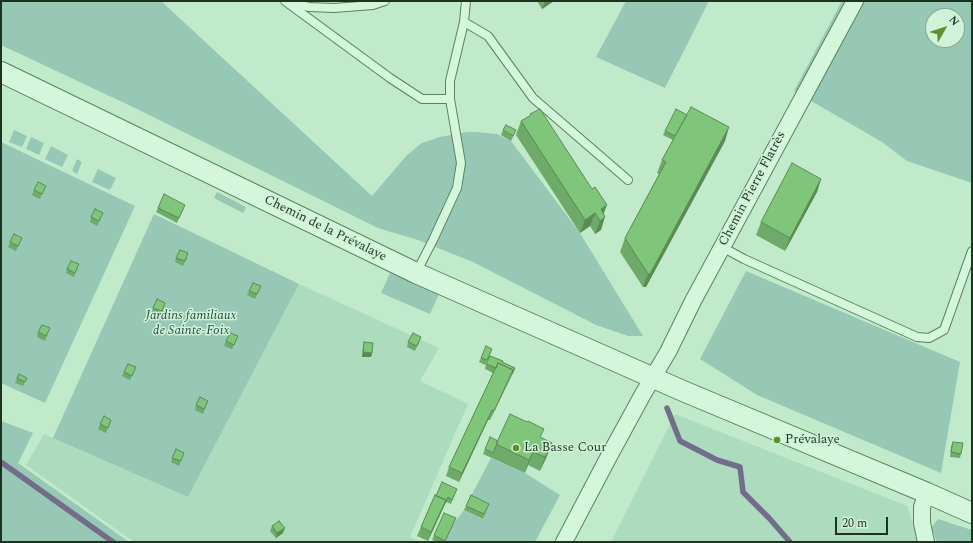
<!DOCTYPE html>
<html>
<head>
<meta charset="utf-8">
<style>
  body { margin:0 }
  #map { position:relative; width:973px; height:543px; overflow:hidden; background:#c1eaca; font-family:Spectral,serif }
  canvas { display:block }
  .frame { position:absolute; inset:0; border:2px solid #1e331d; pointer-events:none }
  .north { position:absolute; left:925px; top:8px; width:40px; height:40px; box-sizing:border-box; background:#d0f2d8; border:1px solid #89a68d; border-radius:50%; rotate:51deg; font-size:11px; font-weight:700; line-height:16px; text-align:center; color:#1e331d }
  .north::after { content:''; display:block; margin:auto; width:14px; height:18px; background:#5f8e2e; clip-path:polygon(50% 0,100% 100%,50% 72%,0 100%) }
  .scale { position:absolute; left:835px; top:517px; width:53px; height:18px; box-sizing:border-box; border:2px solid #1e331d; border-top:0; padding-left:5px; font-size:12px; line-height:14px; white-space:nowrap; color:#1e331d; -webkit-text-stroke:3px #d0f2d8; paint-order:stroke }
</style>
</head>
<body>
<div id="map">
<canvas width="973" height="543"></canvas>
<div class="frame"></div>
<div class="north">N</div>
<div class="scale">20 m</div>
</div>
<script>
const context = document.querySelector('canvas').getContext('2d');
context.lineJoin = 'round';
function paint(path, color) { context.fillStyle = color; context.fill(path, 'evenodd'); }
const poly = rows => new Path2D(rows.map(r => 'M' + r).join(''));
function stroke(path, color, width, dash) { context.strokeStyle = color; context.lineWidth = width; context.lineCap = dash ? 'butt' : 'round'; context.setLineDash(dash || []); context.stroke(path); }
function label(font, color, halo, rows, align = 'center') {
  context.font = font + ' Spectral,serif'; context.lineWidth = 3; context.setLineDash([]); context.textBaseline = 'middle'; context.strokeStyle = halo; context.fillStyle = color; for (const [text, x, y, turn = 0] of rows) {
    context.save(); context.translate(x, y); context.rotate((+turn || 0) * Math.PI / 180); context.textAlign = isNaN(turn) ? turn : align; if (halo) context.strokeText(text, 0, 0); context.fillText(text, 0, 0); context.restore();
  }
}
const farmland = poly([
  [299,284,439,348,420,381,468,404,410,537,420,542,134,542,26,465,44,434,188,497],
  [675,414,907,506,919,542,611,542]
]);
const green = poly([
  [1,1,161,1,372,196,407,155,422,143,440,137,467,132,477,132,497,134,511,141,580,233,643,336,628,336,596,325,473,262,418,240,378,228,135,108,1,45],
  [626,1,709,1,665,88,596,57],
  [842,1,972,1,972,183,907,161,882,142,794,91],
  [933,16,957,16,957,40,933,40],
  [14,130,27,136,22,147,9,142],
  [31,137,44,143,39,155,26,149],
  [1,142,135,206,45,403,1,383],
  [51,146,68,155,62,167,45,159],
  [77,159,82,162,77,174,72,171],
  [98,169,116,178,110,190,92,182],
  [217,192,246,207,243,213,214,198],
  [154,214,299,284,188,497,53,438],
  [746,271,960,362,941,473,757,395,700,359],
  [390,273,439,294,430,314,381,293],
  [1,421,33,433,18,463,129,542,1,542],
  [491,458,525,473,560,495,535,542,445,542,454,523,464,510,482,519,469,500],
  [938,519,972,530,972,542,937,542,931,528]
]);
const stream = poly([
  [667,408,680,441,717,460,740,467,743,492,769,518,790,542],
  [1,462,113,542]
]);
const service = poly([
  [285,1,390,78,422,99,450,99],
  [289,2,309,7,334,8,373,5,385,1],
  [464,22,488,36,533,98,628,180],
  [722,247,744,259,917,337,929,338,944,330,972,251],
  [416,273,433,240,457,188,461,163,450,99,450,81,464,22,466,1]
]);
const minor = poly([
  [564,542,607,460,643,394,668,352,693,301,855,1],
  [926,542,922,523,922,507,927,493]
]);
const tertiary = poly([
  [1,72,416,273,683,391,927,493,972,513]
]);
const wall = poly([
  [537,1,554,1,542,9],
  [530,114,604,214,601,230,595,234,590,226,580,233,516,135,521,121,530,116],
  [503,130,514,135,511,141,501,135],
  [665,131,725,141,646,287,643,287,620,252,625,238,659,174,657,173,662,160,673,140,663,135],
  [821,179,817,192,785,251,756,235,761,222],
  [34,190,44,190,40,199,32,195],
  [185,205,177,223,156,212,158,208],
  [91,217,101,218,97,226,90,222],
  [22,238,16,251,8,247,10,242],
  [176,258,187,258,183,266,175,262],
  [79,264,74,277,66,273,67,269],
  [249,291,259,291,255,299,247,295],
  [153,308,164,308,160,316,152,312],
  [38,332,48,333,45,341,37,337],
  [226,341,236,341,232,349,224,346],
  [364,342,372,353,371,357,362,357,363,347],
  [408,342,419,342,415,351,407,347],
  [492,349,485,365,479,362,481,358],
  [502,362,515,368,490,420,488,420,459,482,446,476,449,467,493,373,485,369,486,364],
  [124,372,134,372,130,380,122,376],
  [17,378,27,378,23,386,15,383],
  [196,405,206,406,203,414,195,410],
  [111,420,106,433,98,429,100,424],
  [527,422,541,438,547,456,540,471,528,465,525,473,483,454,485,449],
  [953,442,961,454,960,458,950,457,951,446],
  [176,449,184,453,179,466,171,462],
  [457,489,451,504,446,502,428,541,417,536,421,527,435,495],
  [466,506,487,509,483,519,464,510],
  [456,518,445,542,437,542,432,540,434,535],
  [272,526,283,533,276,538,270,531]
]);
const shadedWall = poly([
  [545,1,554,1,542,9],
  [729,127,725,141,646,287,643,287,648,274],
  [821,179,817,192,785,251,790,238],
  [607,205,602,218,601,209],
  [595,213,590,226,580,233,585,220],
  [605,217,601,230,595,234,600,221],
  [363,352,372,353,371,357,362,357],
  [515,368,513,373,490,420,494,411],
  [492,410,488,420,459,482,462,473],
  [552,443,547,456,540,471,545,457],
  [533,452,528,465,525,473,529,460],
  [448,497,446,502,428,541,431,532],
  [285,528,283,533,276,538,277,533]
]);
const building = poly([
  [691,107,729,127,650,274,648,274,625,238,666,162,662,160,691,107],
  [540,109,592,189,595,187,607,205,601,209,605,217,600,221,595,213,585,220,521,121,531,115,530,114,540,109],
  [676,109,687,115,675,136,665,131,676,109],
  [506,125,516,130,513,136,503,130,506,125],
  [792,163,821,179,790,238,761,222,792,163],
  [38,182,46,186,42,194,34,190,38,182],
  [164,194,185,205,179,218,158,208,164,194],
  [95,209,103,213,99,221,91,217,95,209],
  [14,234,22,238,18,246,10,242,14,234],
  [180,250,188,253,185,261,176,258,180,250],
  [71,261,79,264,75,273,67,269,71,261],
  [253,283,261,286,257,294,249,291,253,283],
  [157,299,165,303,162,311,153,308,157,299],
  [42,325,50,328,46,336,38,332,42,325],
  [230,333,238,336,234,345,226,341,230,333],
  [413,333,421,337,417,346,408,342,413,333],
  [364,342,373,343,372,353,363,352,364,342],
  [486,346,492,349,487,360,481,358,486,346],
  [490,356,503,361,502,362,515,368,512,374,513,370,498,363,496,368,486,364,490,356],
  [498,363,513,370,494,411,492,410,462,473,449,467,498,363],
  [128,364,136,367,132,376,124,372,128,364],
  [19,374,27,378,25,382,17,378,19,374],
  [200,397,208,401,204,409,196,405,200,397],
  [510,414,527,422,528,421,544,429,540,437,552,443,545,457,533,452,529,460,496,444,510,414],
  [104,416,111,420,108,428,100,424,104,416],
  [490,437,498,441,493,453,485,449,490,437],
  [953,442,963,443,961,454,951,452,953,442],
  [176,449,184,453,181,461,172,458,176,449],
  [442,482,457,489,452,500,448,497,444,505,446,500,436,496,442,482],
  [435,495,446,500,431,532,421,527,435,495],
  [471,495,489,504,484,514,466,506,471,495],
  [444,513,456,518,445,541,434,535,444,513],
  [279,521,285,528,277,533,272,526,279,521]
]);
const markers = [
  [777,440,4,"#5f8e2e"],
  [516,448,4,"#5f8e2e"]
];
const streetNames = [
  ["Chemin Pierre Flatrès",753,189,-62],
  ["Chemin de la Prévalaye",325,229,26]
];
const parkNames = [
  ["Jardins familiaux",191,316],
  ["de Sainte-Foix",191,331]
];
const poiNames = [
  ["Prévalaye",785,440],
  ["La Basse Cour",524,448]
];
paint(farmland, '#acdcbd');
paint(green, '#96c8b5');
stroke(stream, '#736c8a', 5.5);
stroke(service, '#5a835b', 10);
stroke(minor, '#5a835b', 18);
stroke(tertiary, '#5a835b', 22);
stroke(service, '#d4f6db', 8);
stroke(minor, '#d4f6db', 16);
stroke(tertiary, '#d4f6db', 20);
paint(wall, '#6eaa69');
paint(shadedWall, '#5a8b55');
paint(building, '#80c67a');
stroke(building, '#5a8b55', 1);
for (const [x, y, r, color] of markers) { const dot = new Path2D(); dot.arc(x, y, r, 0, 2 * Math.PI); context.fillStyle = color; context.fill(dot); stroke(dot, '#d0f2d8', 1.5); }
label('13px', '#1e331d', '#d0f2d8', streetNames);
label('italic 13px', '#254f44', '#d0f2d8', parkNames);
label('13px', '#1e331d', '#d0f2d8', poiNames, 'left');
</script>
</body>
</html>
